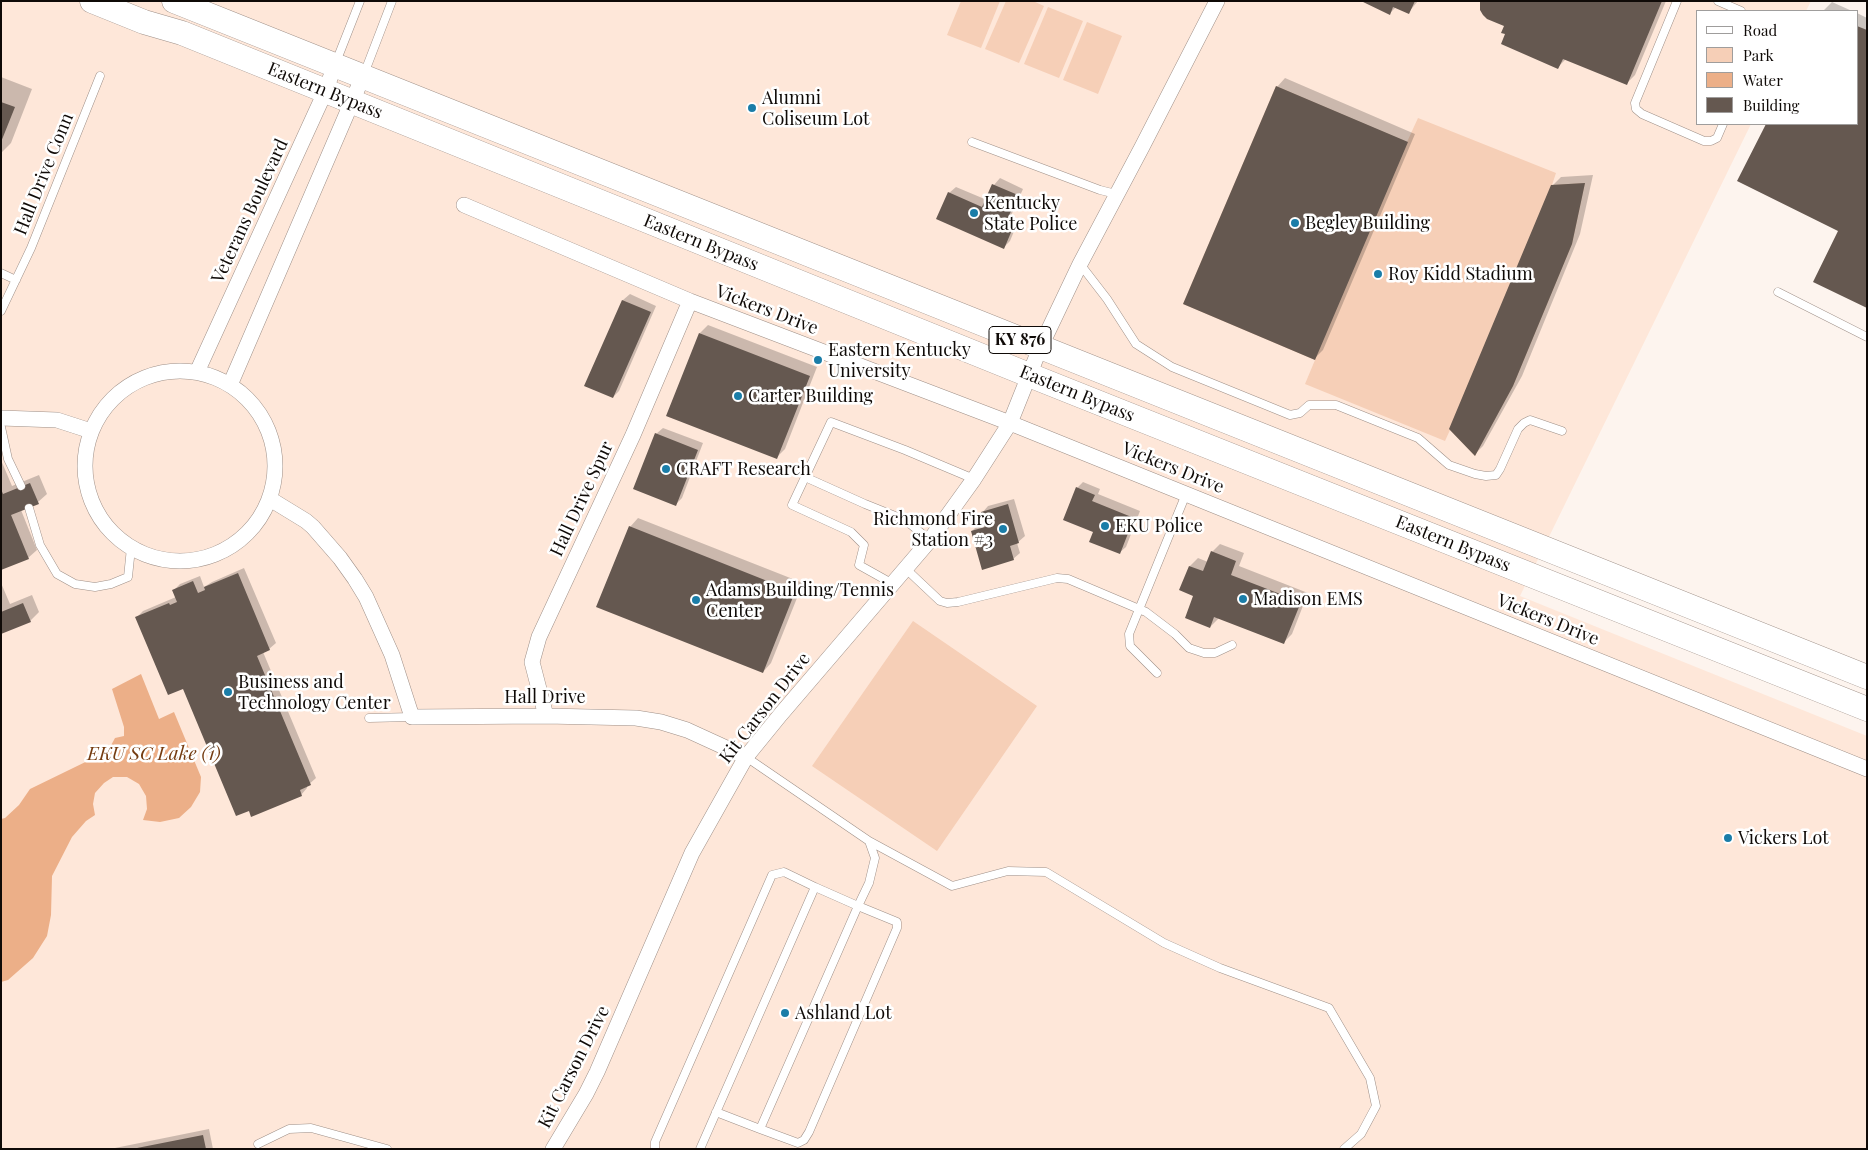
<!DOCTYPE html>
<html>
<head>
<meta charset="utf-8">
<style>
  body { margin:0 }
  #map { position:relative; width:1868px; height:1150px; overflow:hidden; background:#fdf4ee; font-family:"Playfair Display",serif }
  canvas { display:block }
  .frame { position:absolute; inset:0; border:2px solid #0f0a07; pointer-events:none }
  .legend { position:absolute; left:1696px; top:10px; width:162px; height:115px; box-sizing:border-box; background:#fff; border:1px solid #9f9d9c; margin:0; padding:6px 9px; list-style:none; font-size:15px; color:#0f0a07 }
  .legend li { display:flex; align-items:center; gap:10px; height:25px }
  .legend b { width:25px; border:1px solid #9f9d9c }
</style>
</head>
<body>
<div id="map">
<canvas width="1868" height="1150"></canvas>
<div class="frame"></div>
<ul class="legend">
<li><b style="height:6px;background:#fff"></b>Road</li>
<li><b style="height:14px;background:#f6cfb7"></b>Park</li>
<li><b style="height:14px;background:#ecaf88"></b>Water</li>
<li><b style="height:14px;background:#655850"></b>Building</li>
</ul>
</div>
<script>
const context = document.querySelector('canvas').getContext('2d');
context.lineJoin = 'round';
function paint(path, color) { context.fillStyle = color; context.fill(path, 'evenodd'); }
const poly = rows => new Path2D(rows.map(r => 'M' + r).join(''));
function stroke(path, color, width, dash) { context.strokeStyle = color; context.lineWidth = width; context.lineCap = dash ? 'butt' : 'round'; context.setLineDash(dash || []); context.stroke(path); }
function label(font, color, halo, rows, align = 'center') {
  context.font = font + ' "Playfair Display",serif'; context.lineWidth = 5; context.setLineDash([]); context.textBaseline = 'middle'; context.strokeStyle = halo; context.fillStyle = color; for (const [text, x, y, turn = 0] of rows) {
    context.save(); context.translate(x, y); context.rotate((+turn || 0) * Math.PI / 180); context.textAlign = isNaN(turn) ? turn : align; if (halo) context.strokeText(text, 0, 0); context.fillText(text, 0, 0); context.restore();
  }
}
const built = poly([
  [1,1,1811,1,1806,11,1697,11,1697,124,1751,124,1520,596,1867,736,1867,1149,1,1149]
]);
const green = poly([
  [961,1,1000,1,981,48,947,35],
  [1006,1,1033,1,1044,6,1019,63,985,49],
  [1048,7,1083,21,1059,78,1024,64],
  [1087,22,1122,36,1098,94,1063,80],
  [1276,86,1407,142,1418,118,1556,173,1552,185,1585,183,1572,244,1513,386,1475,456,1450,430,1445,441,1305,384,1315,360,1183,304],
  [913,621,1037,706,937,851,812,766]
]);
const water = poly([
  [141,674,159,719,174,712,201,777,200,792,191,807,179,818,160,822,143,820,147,809,146,796,139,784,127,777,113,777,104,783,95,793,93,804,95,815,86,821,72,837,52,876,51,915,47,936,33,958,8,980,1,982,1,819,5,818,19,805,30,789,108,751,115,738,124,736,124,727,112,689]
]);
const shadow = poly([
  [1364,1,1418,1,1408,13,1396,7,1390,13],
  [1482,1,1666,1,1635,75,1626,84,1566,59,1558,67,1506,34,1505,25],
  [1832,2,1852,11,1823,11],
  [1857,13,1867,18,1867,307,1839,231,1739,181,1767,124,1857,124],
  [1,77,32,89,11,143,1,153],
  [1285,78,1415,134,1323,350,1315,358,1277,87],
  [1593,175,1580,234,1522,376,1483,446,1475,454,1552,186,1561,177],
  [1000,178,1023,189,1009,220,1017,224,1010,241,1004,247,949,193,956,187,987,200,994,185],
  [630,294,656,306,619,391,613,397,586,385,623,300],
  [708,325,817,367,785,449,777,457,700,333],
  [663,428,703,443,682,498,676,504,656,434],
  [1,460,12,486,39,475,47,494,38,502,21,510,37,550,28,558,1,569],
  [1083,482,1100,489,1098,494,1140,511,1126,547,1119,553,1095,531,1077,488],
  [1014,499,1025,536,1017,543,1020,553,1013,559,972,531,978,525,985,523,982,513,988,506],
  [638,518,803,583,771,663,763,672,630,527],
  [1220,544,1244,553,1239,566,1308,593,1292,634,1283,643,1219,618,1210,627,1195,595,1190,566,1198,558,1208,562,1212,552],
  [244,568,276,643,269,649,263,652,316,778,307,786,307,788,301,795,183,688,137,617,143,611,176,597,174,590,180,584,200,576,204,587,212,582],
  [1,583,10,604,32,595,39,612,30,621,1,633],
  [209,1129,213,1149,110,1149]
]);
const building = poly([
  [1361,1,1415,1,1409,14,1393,7,1390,15],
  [1480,1,1662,1,1627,85,1563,59,1558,69,1501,44,1505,34,1501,33,1504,26,1487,19,1483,15,1480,10],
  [1857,26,1867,30,1867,308,1813,282,1838,231,1737,181,1766,124,1857,124],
  [1276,86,1408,142,1315,360,1183,304],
  [1,102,15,107,1,142],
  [1585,183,1572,244,1513,386,1475,456,1449,429,1551,185],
  [992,184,1018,195,1004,227,1012,230,1004,249,936,219,948,192,982,207],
  [622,300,651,312,613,398,584,386],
  [699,333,810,376,777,459,666,416],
  [655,433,698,450,676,506,633,489],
  [30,483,39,504,11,515,29,559,1,570,1,489,3,494],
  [1076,487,1095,495,1092,501,1134,518,1120,554,1089,542,1093,532,1063,520],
  [1008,504,1019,543,1010,546,1014,560,982,570,971,531,985,527,981,512],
  [629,526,795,592,763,673,596,607],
  [1211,551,1236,561,1231,575,1301,602,1284,644,1214,617,1210,628,1185,618,1193,596,1179,590,1189,566,1203,571],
  [238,573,270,650,257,656,311,785,300,790,302,796,251,817,249,811,236,816,183,689,168,695,135,617,169,603,170,605,177,602,172,590,193,581,198,593,205,590,204,587],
  [23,603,31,622,1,634,1,612],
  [203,1135,206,1149,137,1149,137,1148]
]);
const service = poly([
  [1677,1,1635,103,1636,109,1642,114,1704,141,1711,141,1717,138,1723,124],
  [1718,1,1741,11],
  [336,62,360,1],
  [364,74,392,1],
  [972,142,1100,190,1116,194],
  [1080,264,1107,299,1136,344,1172,367,1290,415,1300,413,1309,405,1336,405,1418,438,1449,465,1475,474,1486,476,1496,475,1500,469,1518,429,1524,423,1530,420,1562,431],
  [1,273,16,280],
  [1778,292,1867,337],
  [1,311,31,248,100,76],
  [1,427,8,459,21,486],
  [805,477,865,504,905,520,930,540],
  [29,508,40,545,57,574,75,584,95,587,111,584,128,577,131,548],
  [906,569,940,601,947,603,958,602,1057,578,1068,579,1146,612,1175,634,1189,648,1204,653,1215,653,1232,645],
  [893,584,859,565,864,545,851,532,792,505,831,422,905,450,974,479],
  [1157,673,1130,646,1129,634,1186,494],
  [369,718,412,717],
  [869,841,952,886,1008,871,1046,872,1164,943,1220,968,1329,1008,1370,1078,1376,1106,1361,1134,1344,1149],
  [716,1112,760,1129,798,1143,804,1140,809,1132,897,928,897,922,858,906,760,1129],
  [258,1144,289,1129,311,1128,387,1149],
  [655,1149,655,1142,772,875,784,872,815,887],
  [700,1149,815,887,858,906,869,883,875,858,869,841,746,757]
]);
const minor = poly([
  [464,205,690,301,1010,423,1867,769],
  '85 466a95 95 0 1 1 190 0a95 95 0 1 1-190 0Z',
  [197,372,325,92,335,65],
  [230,385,363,76],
  [1,418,57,420,91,431],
  [270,499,306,521,313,527,340,558,355,579,366,597,392,655,412,717,546,716,636,718,661,722,687,730,746,757],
  [546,716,532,662,539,637,633,435,690,301],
  [553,1149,586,1094,597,1072,692,853,746,757,781,714,930,540,974,479,1010,423,1040,348,1080,264,1142,147,1217,1]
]);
const primary = poly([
  [92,1,144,22,182,33,1029,375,1867,709],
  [174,1,1867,677]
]);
const markers = [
  [752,108,5,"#1a7da8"],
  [974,213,5,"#1a7da8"],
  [1295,223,5,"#1a7da8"],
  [1378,274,5,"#1a7da8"],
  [818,360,5,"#1a7da8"],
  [738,396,5,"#1a7da8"],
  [666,469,5,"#1a7da8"],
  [1105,526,5,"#1a7da8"],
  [1003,529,5,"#1a7da8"],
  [1243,599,5,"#1a7da8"],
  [696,600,5,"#1a7da8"],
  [228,692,5,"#1a7da8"],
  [1728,838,5,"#1a7da8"],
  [785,1013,5,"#1a7da8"]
];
const shields = [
  [1020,340,62]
];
const shieldNames = [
  ["KY 876",1020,340]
];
const streetNames = [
  ["Eastern Bypass",325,91,22],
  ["Hall Drive Conn",44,174,-68],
  ["Veterans Boulevard",250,211,-65],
  ["Eastern Bypass",701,243,22],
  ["Vickers Drive",767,310,21],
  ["Eastern Bypass",1077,394,22],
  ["Vickers Drive",1173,468,22],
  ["Hall Drive Spur",582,499,-65],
  ["Eastern Bypass",1453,544,22],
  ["Vickers Drive",1548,620,22],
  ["Hall Drive",545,697],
  ["Kit Carson Drive",765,708,-52],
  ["Kit Carson Drive",574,1067,-63]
];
const poiNames = [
  ["Alumni",762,98],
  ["Coliseum Lot",762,119],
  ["Kentucky",984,203],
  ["State Police",984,224],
  ["Begley Building",1305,223],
  ["Roy Kidd Stadium",1388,274],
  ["Eastern Kentucky",828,350],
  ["University",828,371],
  ["Carter Building",748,396],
  ["CRAFT Research",676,469],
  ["Richmond Fire",993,519,"right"],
  ["Station #3",993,540,"right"],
  ["EKU Police",1115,526],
  ["Adams Building/Tennis",706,590],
  ["Center",706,611],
  ["Madison EMS",1253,599],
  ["Business and",238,682],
  ["Technology Center",238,703],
  ["Vickers Lot",1738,838],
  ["Ashland Lot",795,1013]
];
const waterNames = [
  ["EKU SC Lake (1)",154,754]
];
paint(built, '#fee7d9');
paint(green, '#f6cfb7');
paint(water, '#ecaf88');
paint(shadow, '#0003');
paint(building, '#655850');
stroke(service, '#9f9088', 9);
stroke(minor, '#9f9088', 16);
stroke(primary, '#9f9088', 25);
stroke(service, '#fff', 8);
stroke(minor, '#fff', 15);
stroke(primary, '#fff', 24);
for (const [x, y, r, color] of markers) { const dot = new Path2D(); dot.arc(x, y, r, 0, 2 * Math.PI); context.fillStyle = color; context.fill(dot); stroke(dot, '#fff', 2); }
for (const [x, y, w] of shields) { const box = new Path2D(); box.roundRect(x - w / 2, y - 13.5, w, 27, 4); context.fillStyle = '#fff'; context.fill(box); stroke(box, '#0f0a07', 1); }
label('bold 16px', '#0f0a07', null, shieldNames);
label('18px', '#0f0a07', '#fff', streetNames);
label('18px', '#0f0a07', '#fff', poiNames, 'left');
label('italic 19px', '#753c11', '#fff', waterNames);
</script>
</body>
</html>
